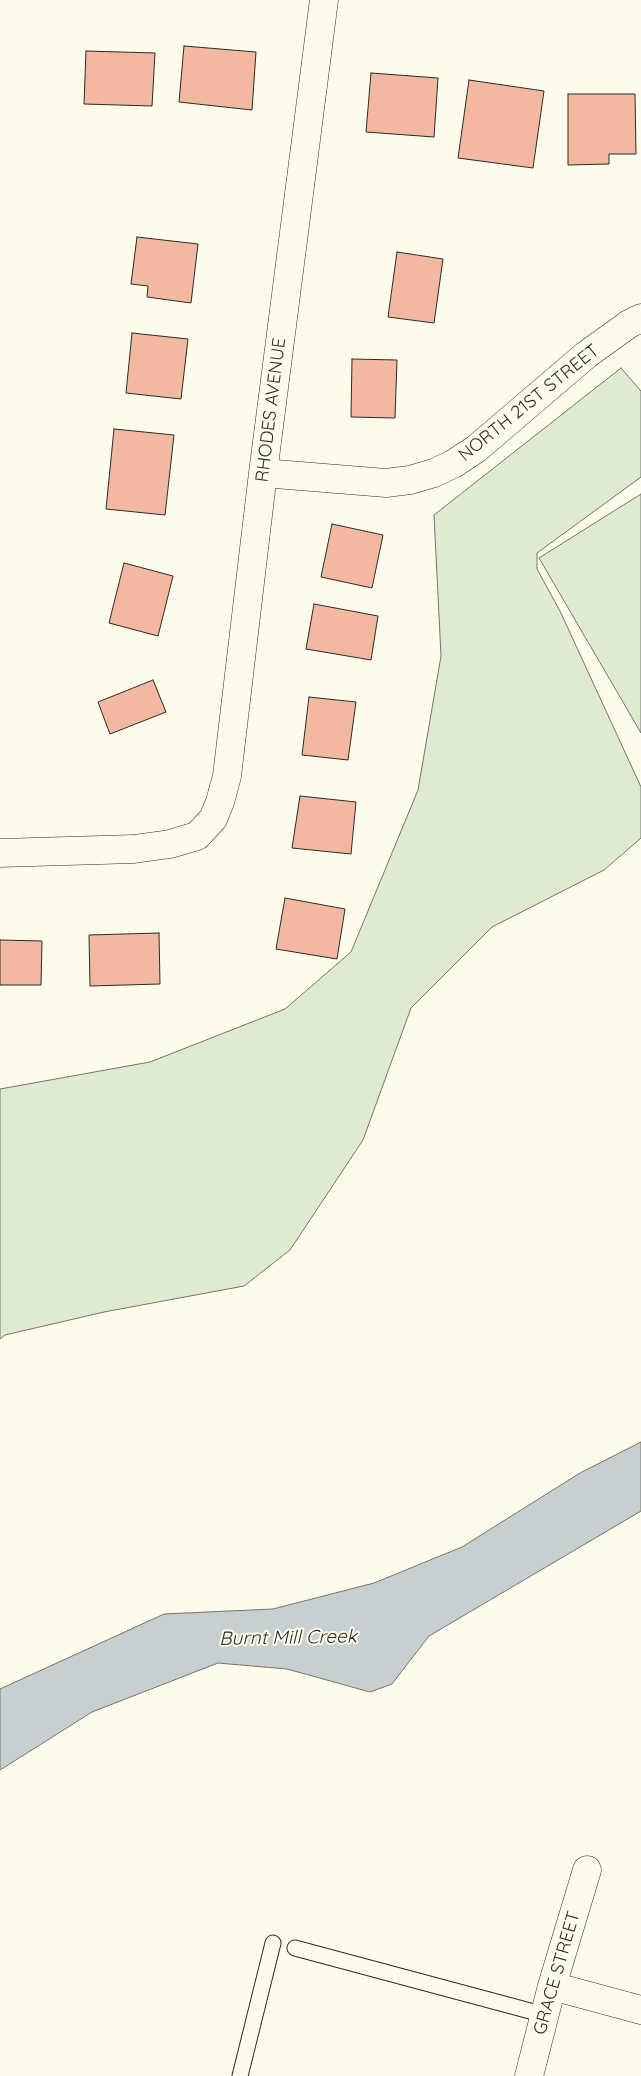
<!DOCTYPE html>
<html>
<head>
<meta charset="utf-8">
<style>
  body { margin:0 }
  canvas { display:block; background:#fdfbea }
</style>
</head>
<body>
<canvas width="641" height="2076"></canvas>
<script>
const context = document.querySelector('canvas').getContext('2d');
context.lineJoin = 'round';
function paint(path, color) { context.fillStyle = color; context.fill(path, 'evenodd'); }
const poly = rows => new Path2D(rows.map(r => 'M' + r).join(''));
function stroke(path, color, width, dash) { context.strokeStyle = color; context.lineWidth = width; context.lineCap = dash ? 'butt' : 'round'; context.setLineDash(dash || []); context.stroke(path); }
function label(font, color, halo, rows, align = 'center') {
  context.font = font + ' Quicksand,sans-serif'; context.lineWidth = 4; context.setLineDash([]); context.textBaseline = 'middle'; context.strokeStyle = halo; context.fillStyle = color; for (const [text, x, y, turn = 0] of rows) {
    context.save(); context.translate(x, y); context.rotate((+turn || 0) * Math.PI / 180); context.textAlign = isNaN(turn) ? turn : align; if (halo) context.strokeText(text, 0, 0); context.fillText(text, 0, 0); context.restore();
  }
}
const green = poly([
  [621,368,641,391,641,477,537,553,537,569,560,611,641,787,641,838,604,870,492,927,411,1008,363,1140,290,1250,244,1286,104,1312,5,1335,0,1339,0,1089,150,1062,285,1009,351,952,418,790,441,656,434,515,621,368],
  [641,494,641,733,539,558,641,494]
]);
const water = poly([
  [641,1442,641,1511,429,1636,392,1684,370,1692,287,1669,218,1663,92,1712,0,1770,0,1689,164,1614,273,1609,374,1583,462,1547,580,1473,641,1442]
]);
const building = poly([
  [184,46,256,52,252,110,179,102,184,46],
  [86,51,155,53,152,106,84,104,86,51],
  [371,73,438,78,434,137,366,132,371,73],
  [469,80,544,91,533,168,458,158,469,80],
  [568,94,635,94,636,154,609,154,609,164,568,165,568,94],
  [137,237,198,244,191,303,147,297,148,286,131,284,137,237],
  [397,252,443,259,434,323,388,317,397,252],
  [132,333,188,339,181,399,126,393,132,333],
  [352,359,397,360,395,418,351,417,352,359],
  [114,429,174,435,165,515,106,509,114,429],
  [332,524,383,535,372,588,321,577,332,524],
  [124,563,173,576,158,636,109,623,124,563],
  [314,604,378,616,371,660,306,649,314,604],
  [153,680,166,712,110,734,98,702,153,680],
  [309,697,356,702,348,760,302,755,309,697],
  [300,796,356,802,351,854,292,848,300,796],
  [285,898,345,909,337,959,276,949,285,898],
  [159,933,160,984,90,986,89,935,159,933],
  [0,940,42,941,41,985,0,985,0,940]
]);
const lane = poly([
  [295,1948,545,2015],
  [240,2076,273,1943]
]);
const street = poly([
  [263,473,386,483,410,480,434,473,453,464,476,449,586,355,629,324,641,318],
  [0,853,134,849,170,844,197,836,213,819,220,802,227,776,263,473,324,0],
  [552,1986,641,2010],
  [529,2076,552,1986,587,1870]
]);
const streetNames = [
  ["NORTH 21ST STREET",529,403,-39],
  ["RHODES AVENUE",271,410,-83],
  ["GRACE STREET",557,1973,-74]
];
const waterNames = [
  ["Burnt Mill Creek",288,1638,-1]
];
paint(green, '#deebd1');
stroke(green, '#74746e', 1);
paint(water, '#c7d0d0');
stroke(water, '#74746e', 1);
paint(building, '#f2b8a0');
stroke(building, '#2b2b2b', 1);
stroke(lane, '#2b2b2b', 17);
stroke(street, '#2b2b2b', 29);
stroke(lane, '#fdfbea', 15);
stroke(street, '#fdfbea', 28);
label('18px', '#2b2b2b', '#fdfbea', streetNames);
label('italic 19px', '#2b2b2b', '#fdfbea', waterNames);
</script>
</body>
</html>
